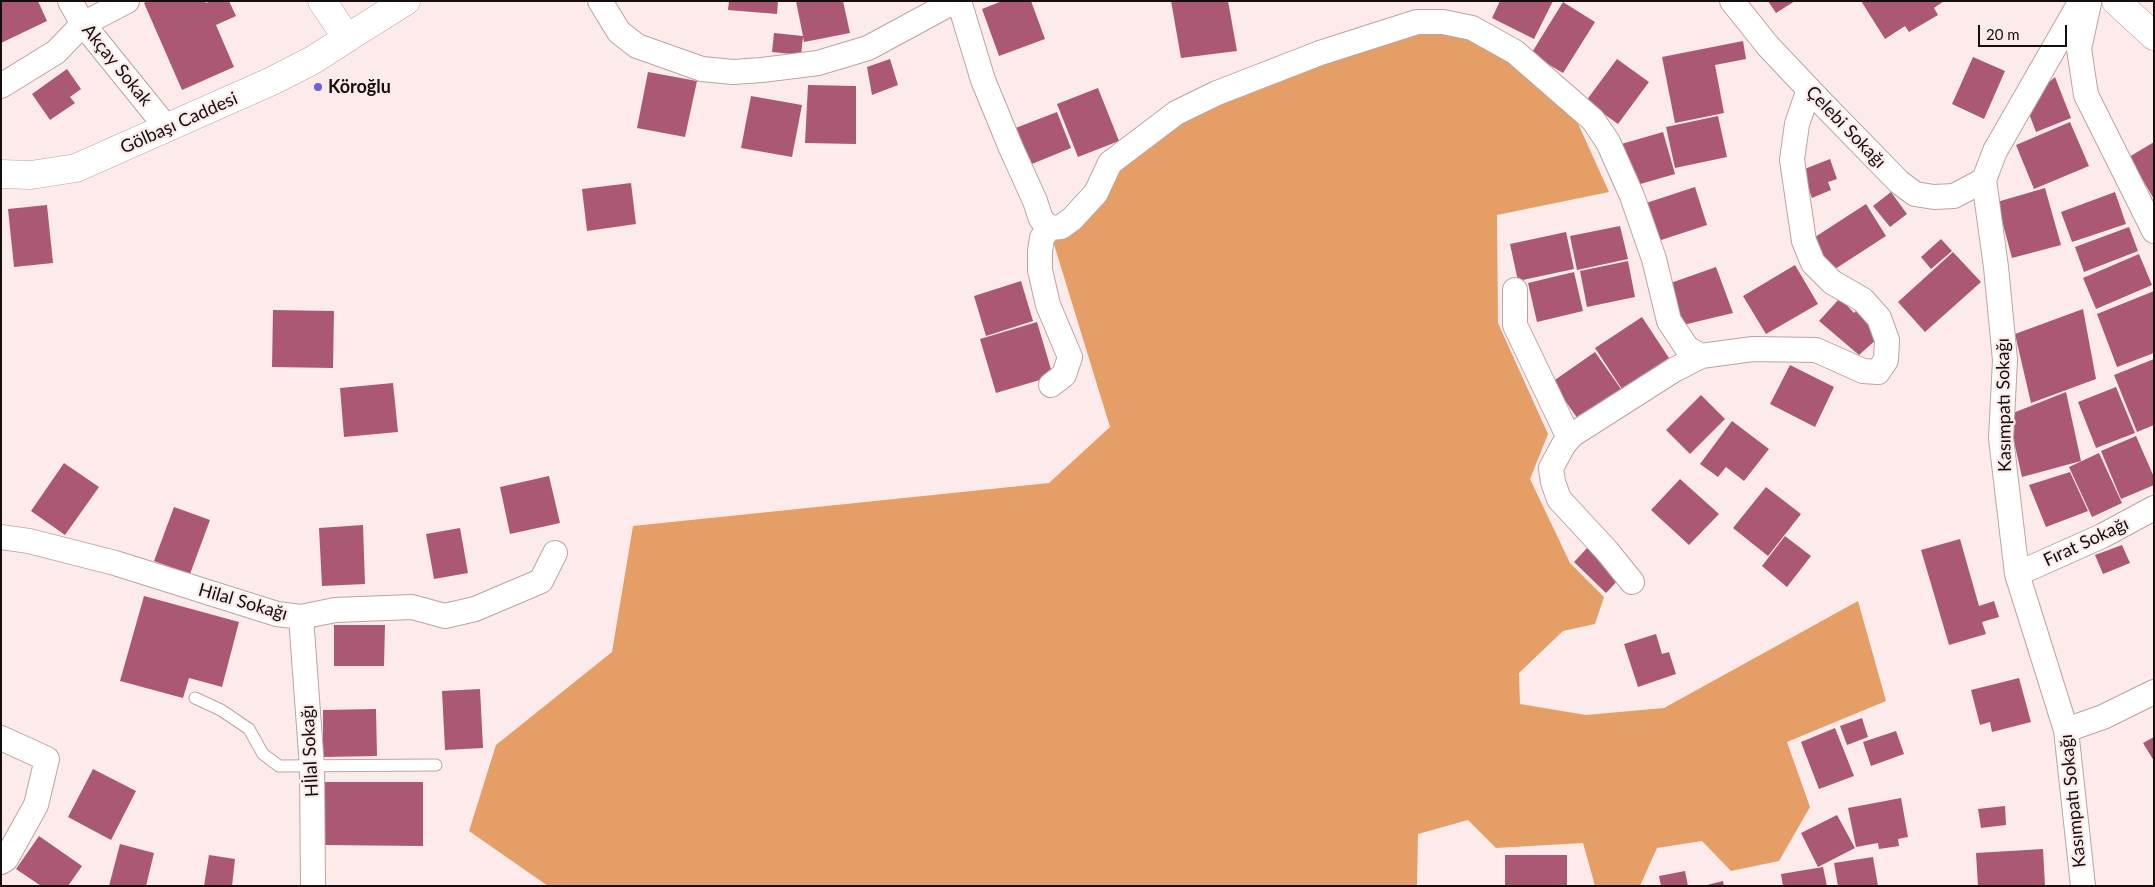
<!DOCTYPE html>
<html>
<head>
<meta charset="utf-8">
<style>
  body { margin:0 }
  #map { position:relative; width:2155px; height:887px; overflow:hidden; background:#fdebeb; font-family:Lato,sans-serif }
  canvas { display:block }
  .frame { position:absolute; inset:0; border:2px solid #160d0d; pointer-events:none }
  .scale { position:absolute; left:1978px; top:25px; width:89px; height:22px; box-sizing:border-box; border:2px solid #160d0d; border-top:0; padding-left:6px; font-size:15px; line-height:18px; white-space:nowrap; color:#160d0d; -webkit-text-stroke:4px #fdebeb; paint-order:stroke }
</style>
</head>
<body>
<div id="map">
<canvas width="2155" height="887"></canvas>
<div class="frame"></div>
<div class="scale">20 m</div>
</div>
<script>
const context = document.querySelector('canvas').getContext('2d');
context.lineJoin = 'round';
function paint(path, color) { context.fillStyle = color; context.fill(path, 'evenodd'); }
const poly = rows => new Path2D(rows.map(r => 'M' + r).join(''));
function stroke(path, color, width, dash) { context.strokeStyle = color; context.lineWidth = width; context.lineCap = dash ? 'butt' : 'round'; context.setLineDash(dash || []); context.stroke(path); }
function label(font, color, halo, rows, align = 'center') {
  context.font = font + ' Lato,sans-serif'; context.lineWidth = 4.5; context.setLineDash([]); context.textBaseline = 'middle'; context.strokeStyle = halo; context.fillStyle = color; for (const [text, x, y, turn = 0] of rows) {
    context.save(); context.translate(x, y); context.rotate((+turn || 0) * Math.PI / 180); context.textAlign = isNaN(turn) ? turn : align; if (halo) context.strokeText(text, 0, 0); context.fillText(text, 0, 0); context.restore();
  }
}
const forest = poly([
  [1395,28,1472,28,1566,97,1609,192,1497,215,1498,323,1548,434,1530,479,1570,563,1604,597,1595,624,1563,631,1519,673,1520,704,1586,715,1664,708,1858,601,1886,701,1787,742,1810,807,1779,861,1731,871,1702,841,1657,848,1640,886,1595,886,1583,843,1496,848,1468,820,1418,834,1417,886,548,886,469,831,496,745,612,652,633,526,1049,483,1110,427,1049,228,1142,137]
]);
const building = poly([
  [1,1,38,1,47,21,1,43],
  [148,1,205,1,206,3,210,1,229,1,236,16,216,25,234,67,182,90,144,3],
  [729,1,778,1,777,14,728,10],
  [796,1,843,1,850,33,804,42,803,37,801,55,772,52,774,33,803,36],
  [1002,1,1031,1,1045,39,999,56,982,9],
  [1171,1,1228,1,1237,51,1181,58],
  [1500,1,1553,1,1534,39,1492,18],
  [1768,1,1795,1,1776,13],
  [1861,1,1944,1,1934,8,1938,15,1909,32,1905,26,1885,39],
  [1563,2,1595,22,1563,73,1531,54],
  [1743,41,1746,59,1715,65,1724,113,1675,123,1662,57],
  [1973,57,2005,71,1984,119,1952,104],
  [890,59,898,85,872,95,867,67],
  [1617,59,1649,82,1618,124,1586,101],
  [67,69,81,89,70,97,75,103,50,120,32,94],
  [648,72,697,81,685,137,637,128],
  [2055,77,2071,118,2036,132,2025,103],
  [808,85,856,86,856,144,805,143],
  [1098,88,1119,141,1078,157,1057,104],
  [751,96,802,105,792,157,741,148],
  [1057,112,1071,148,1027,166,1013,129],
  [1718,116,1727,157,1675,168,1666,127],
  [2070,122,2089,166,2034,189,2016,145],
  [1663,132,1675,174,1630,187,1618,145],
  [2154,142,2154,199,2129,157],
  [1830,159,1837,179,1828,182,1831,190,1812,198,1802,170],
  [631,183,636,224,587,231,582,189],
  [1695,187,1707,225,1652,243,1640,205],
  [2045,188,2061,245,2012,258,1997,202],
  [1891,192,1907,214,1890,227,1873,206],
  [2115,192,2126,224,2072,242,2061,212],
  [1866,204,1886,236,1832,271,1812,239],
  [47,205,53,263,14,267,8,209],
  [1620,226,1628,259,1577,270,1570,236],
  [2129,227,2138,251,2084,272,2075,247],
  [1566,232,1574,269,1518,281,1510,244],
  [1941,239,1952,251,1931,269,1921,257],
  [1953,252,1981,282,1925,332,1898,302],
  [2139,254,2152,285,2096,309,2083,278],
  [1628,261,1635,297,1587,307,1580,271],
  [1795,265,1818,304,1766,334,1743,296],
  [1716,267,1733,313,1683,325,1665,285],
  [1574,272,1583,311,1537,322,1528,283],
  [1021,281,1033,321,986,336,974,296],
  [2154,291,2154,353,2117,367,2097,314],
  [1840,298,1854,313,1860,307,1878,338,1859,355,1819,321],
  [2083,309,2096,379,2031,403,2015,334],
  [273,310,334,311,333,368,272,367],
  [1642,317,1669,358,1622,389,1595,348],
  [1037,322,1053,376,996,393,980,339],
  [1595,352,1621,389,1578,419,1552,382],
  [2154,359,2154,425,2137,432,2114,375],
  [1790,365,1834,387,1815,427,1770,404],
  [393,383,398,432,344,437,340,388],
  [2116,387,2135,433,2096,448,2078,402],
  [2066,392,2081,461,2022,477,2008,415],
  [1701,395,1725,419,1690,454,1666,430],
  [1732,421,1769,449,1744,481,1726,467,1718,477,1700,464],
  [2136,436,2154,477,2154,485,2121,499,2101,451],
  [2099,453,2122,503,2092,517,2069,467],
  [64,463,99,487,65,535,31,511],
  [2070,472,2088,511,2046,527,2029,485],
  [549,476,560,523,510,534,500,487],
  [1680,479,1719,514,1689,545,1651,510],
  [1766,487,1801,514,1768,556,1733,528],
  [174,507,210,520,190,574,154,561],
  [363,525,365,584,322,586,319,528],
  [460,528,468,573,434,579,426,534],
  [1785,536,1811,556,1787,587,1762,566],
  [1960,539,1979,606,1994,601,1999,617,1982,622,1986,634,1949,645,1921,550],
  [2122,545,2130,563,2103,574,2095,555],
  [1589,546,1621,577,1606,593,1574,562],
  [144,596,239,622,222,687,189,678,183,698,120,681],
  [334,625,385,625,384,666,334,666],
  [1656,634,1662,654,1669,652,1676,674,1638,687,1624,644],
  [2019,678,2031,722,1992,732,1990,722,1980,725,1971,690],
  [480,689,483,748,445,750,442,691],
  [376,709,377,756,323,757,323,710],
  [1862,718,1868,737,1847,745,1840,726],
  [1835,728,1854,776,1819,789,1801,742],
  [1896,731,1904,754,1871,766,1863,742],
  [2154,737,2154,761,2143,743],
  [93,769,136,791,111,840,68,817],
  [325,782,423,782,423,846,324,845],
  [1901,798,1908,837,1898,839,1899,846,1879,849,1878,843,1856,847,1848,808],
  [2005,806,2006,825,1981,828,1978,809],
  [1837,815,1855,848,1818,867,1801,833],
  [39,836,82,866,68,886,41,886,16,869],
  [120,844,154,853,146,886,109,886],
  [2043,849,2045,886,1978,886,1976,853],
  [209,855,235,859,232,886,204,886],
  [1505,855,1567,855,1567,886,1505,886],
  [1873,857,1878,886,1838,886,1834,863],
  [1823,867,1827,886,1783,886,1781,874],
  [1685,871,1688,886,1661,886,1659,876],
  [1723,881,1724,886,1707,886,1707,885]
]);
const service = poly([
  [195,698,221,710,249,729,263,754,279,766,436,765]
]);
const minor = poly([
  [70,1,83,24,167,128],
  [600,1,619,32,637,46,702,69,733,72,762,70,818,63,868,48,955,1],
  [959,1,983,80,1011,148,1035,201,1041,219,1049,228,1061,227,1072,219,1096,193,1110,163,1176,113,1217,93,1320,53,1417,22,1443,22,1472,28,1515,52,1593,120,1608,142,1632,196,1654,259,1669,321,1687,348,1701,356,1753,349,1816,350,1863,371,1878,372,1886,360,1887,340,1879,318,1863,300,1832,282,1813,263,1804,241,1792,160,1797,124,1809,89],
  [1732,1,1768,46,1820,101,1899,182,1915,194,1934,197,1954,196,1984,180],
  [2081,1,1995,151,1984,180,1996,267,2005,360,2001,438,2017,574,2066,730,2083,886],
  [2089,3,2079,49,2086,95,2154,231],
  [1,86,56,52,83,24,127,1],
  [1049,228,1042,238,1040,251,1040,270,1048,305,1070,357,1064,375,1051,385],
  [1515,290,1515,325,1569,438],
  [1,537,29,541,115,563,277,614,301,617,335,610,412,607,445,616,475,609,541,581,555,553],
  [2017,574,2102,536,2154,508],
  [1632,582,1607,551,1559,499,1553,482,1551,468,1564,444,1572,435,1674,370,1701,356],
  [301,617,312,767,313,886],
  [2066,730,2103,717,2154,692],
  [1,738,47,759,36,805,6,859,1,862]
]);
const tertiary = poly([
  [1,174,31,175,76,168,272,81,313,60,347,38,322,1]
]);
const secondary = poly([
  [2116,1,2154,36],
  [347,38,406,1]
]);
const markers = [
  [318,87,5,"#6d60da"]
];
const streetNames = [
  ["Akçay Sokak",117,65,51],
  ["Gölbaşı Caddesi",179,123,-24],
  ["Çelebi Sokağı",1846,127,46],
  ["Kasımpatı Sokağı",2004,405,-91],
  ["Fırat Sokağı",2086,542,-25],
  ["Hilal Sokağı",243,602,16],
  ["Hİlal Sokağı",310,751,-93],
  ["Kasımpatı Sokağı",2073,801,-96]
];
const poiNames = [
  ["Köroğlu",328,87]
];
paint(forest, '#e59e66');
paint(building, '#aa5873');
stroke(service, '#bda3a2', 13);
stroke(minor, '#bda3a2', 26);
stroke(tertiary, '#bda3a2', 29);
stroke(secondary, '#bda3a2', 29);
stroke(service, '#fff', 11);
stroke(minor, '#fff', 24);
stroke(tertiary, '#fff', 28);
stroke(secondary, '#fff', 28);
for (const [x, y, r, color] of markers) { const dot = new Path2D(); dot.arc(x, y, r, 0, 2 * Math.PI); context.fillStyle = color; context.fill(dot); stroke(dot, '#fdebeb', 2); }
label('18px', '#160d0d', '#fdebeb', streetNames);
label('bold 18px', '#160d0d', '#fdebeb', poiNames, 'left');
</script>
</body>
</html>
